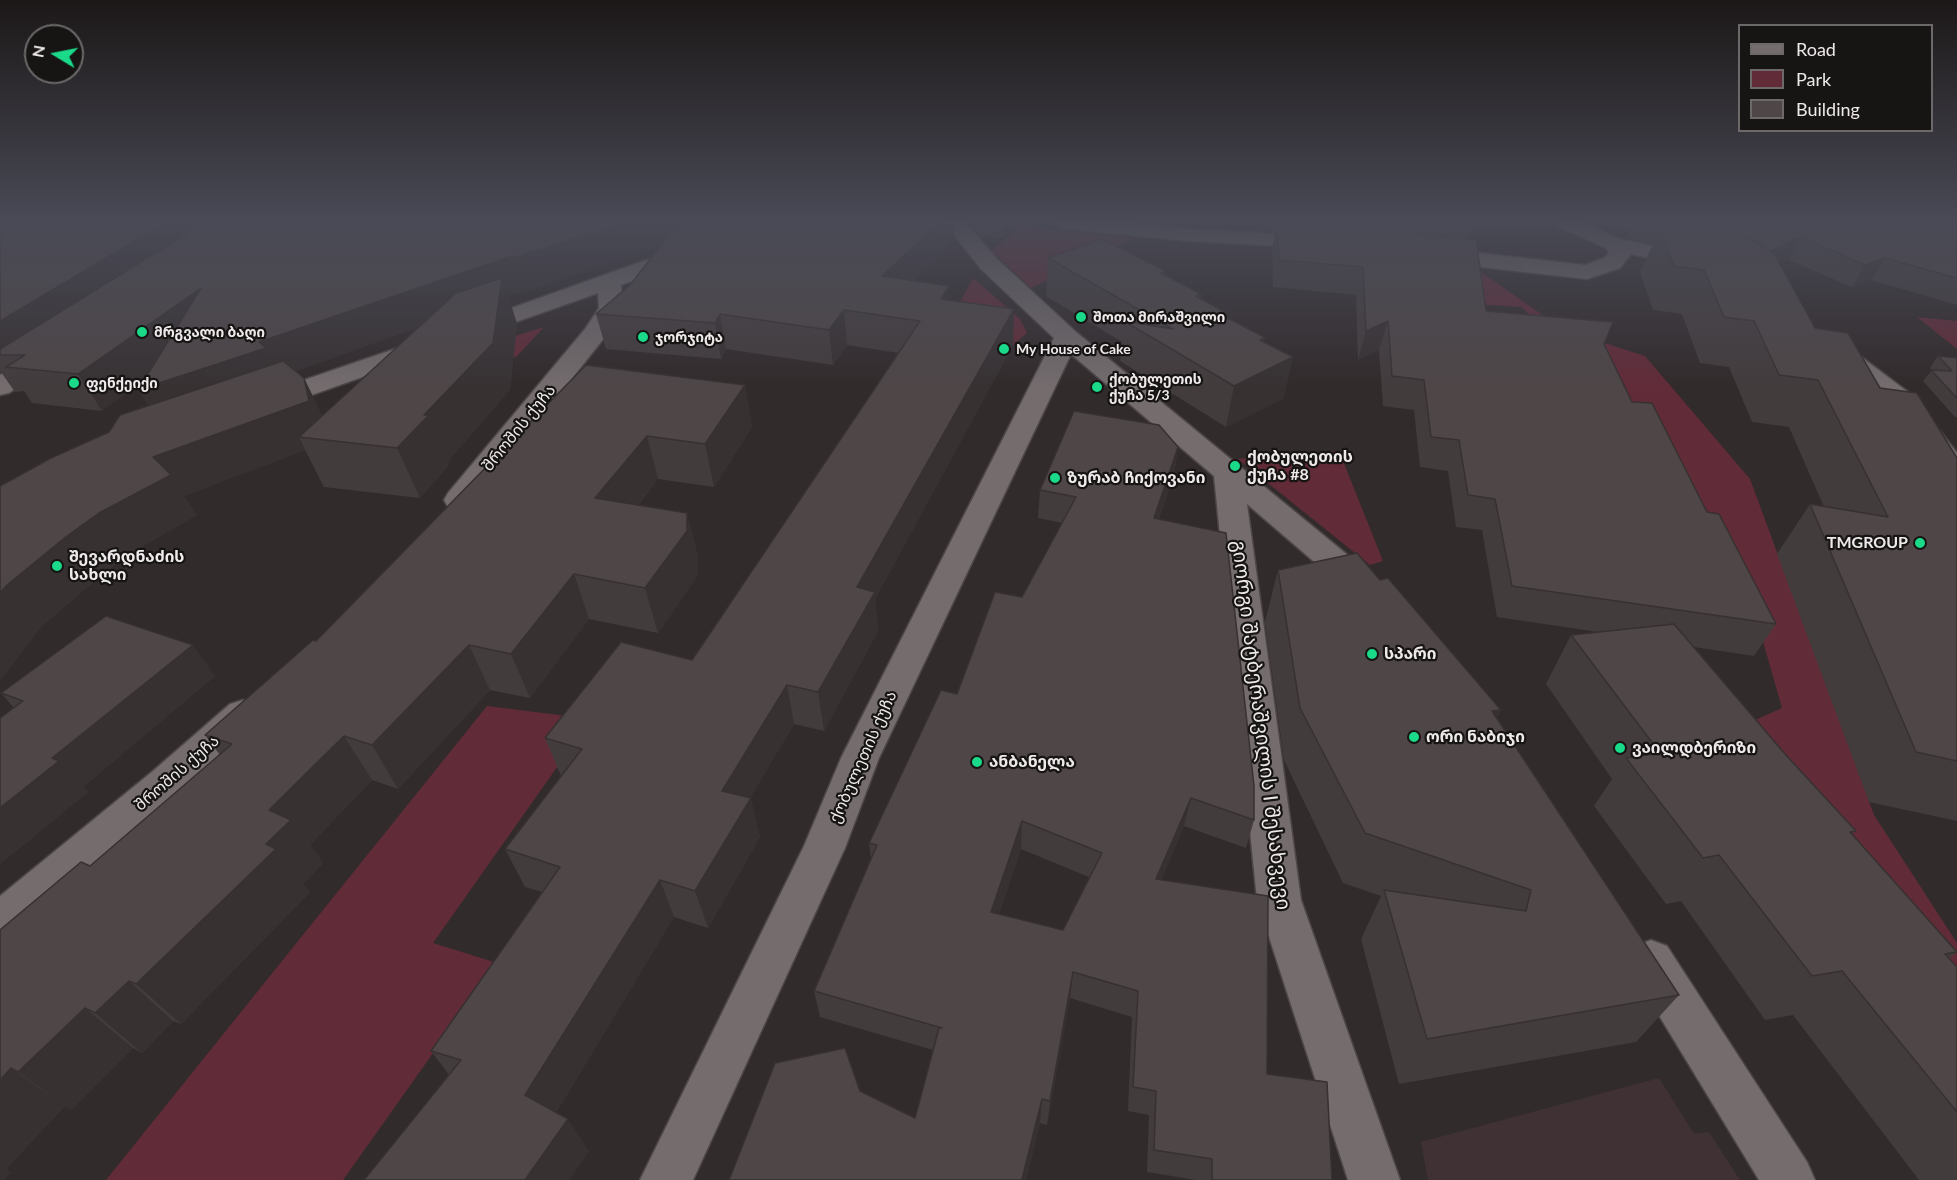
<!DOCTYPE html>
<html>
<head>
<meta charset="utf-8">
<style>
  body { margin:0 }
  #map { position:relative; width:1957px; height:1180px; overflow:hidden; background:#322b2c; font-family:Lato,sans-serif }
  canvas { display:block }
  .legend { position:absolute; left:1738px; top:24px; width:195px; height:108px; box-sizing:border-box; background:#171414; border:2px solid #6d696a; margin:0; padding:8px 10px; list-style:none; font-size:18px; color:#eee9ea }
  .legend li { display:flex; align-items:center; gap:12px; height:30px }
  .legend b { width:30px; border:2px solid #6d696a }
  .north { position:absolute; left:24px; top:24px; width:60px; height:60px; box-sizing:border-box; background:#171414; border:2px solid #6d696a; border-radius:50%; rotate:280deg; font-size:16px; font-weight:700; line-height:24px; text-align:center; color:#eee9ea }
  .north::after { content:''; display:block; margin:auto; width:21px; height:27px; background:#1ad988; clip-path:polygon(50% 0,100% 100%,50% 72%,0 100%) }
</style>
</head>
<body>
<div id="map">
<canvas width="1957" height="1180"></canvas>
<ul class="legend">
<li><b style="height:8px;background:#746c6d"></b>Road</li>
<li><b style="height:16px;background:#622b38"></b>Park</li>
<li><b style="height:16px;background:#4e4647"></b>Building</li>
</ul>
<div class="north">N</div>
</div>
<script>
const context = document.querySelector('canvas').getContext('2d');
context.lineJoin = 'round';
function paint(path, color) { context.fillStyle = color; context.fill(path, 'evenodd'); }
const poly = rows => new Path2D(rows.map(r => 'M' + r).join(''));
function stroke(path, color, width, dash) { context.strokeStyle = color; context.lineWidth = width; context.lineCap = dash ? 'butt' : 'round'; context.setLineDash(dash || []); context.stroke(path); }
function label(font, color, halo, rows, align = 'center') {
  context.font = font + ' Lato,"Noto Sans Georgian",sans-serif'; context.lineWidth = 4.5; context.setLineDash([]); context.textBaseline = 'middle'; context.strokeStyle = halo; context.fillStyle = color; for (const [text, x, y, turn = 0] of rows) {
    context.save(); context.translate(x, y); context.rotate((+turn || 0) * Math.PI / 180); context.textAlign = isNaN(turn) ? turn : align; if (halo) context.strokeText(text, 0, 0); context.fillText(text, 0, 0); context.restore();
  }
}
const built = poly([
  [1659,1078,1694,1134,1709,1132,1740,1180,1428,1180,1421,1142]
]);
const green = poly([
  [1020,226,1134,238,1031,288,992,251],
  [1359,254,1481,272,1564,330,1645,356,1750,479,1874,815,1957,943,1957,978,1742,726,1782,708,1752,603,1642,417,1521,307,1459,303],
  [973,278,1020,319,1027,333,1013,345,950,321],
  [1917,317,1957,321,1957,349],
  [544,327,516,357,463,352],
  [1339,451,1383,561,1370,565,1238,459],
  [487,706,591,719,433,943,497,963,343,1180,106,1180]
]);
const minor = poly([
  [750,223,780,223,777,227,621,285,623,308,604,338,470,507,459,509,448,507,444,500,448,493,585,329,599,308,598,293,473,337,464,335,461,330,464,325,750,223],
  [945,223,966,223,997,259,1076,332,1378,580,1382,588,1378,596,1366,599,1354,596,1247,504,1301,900,1400,1180,1348,1180,1257,900,1214,476,1071,354,879,758,845,848,693,1180,640,1180,804,846,841,758,1054,338,981,269,945,223],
  [1058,223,1131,223,1187,229,1319,236,1327,237,1330,242,1327,247,1319,248,1187,241,1068,229,1061,227,1058,223],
  [1556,223,1584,223,1620,239,1701,256,1704,261,1701,266,1693,268,1631,254,1620,268,1587,279,1436,262,1428,260,1425,255,1428,250,1436,248,1585,265,1604,258,1609,253,1606,248,1559,227,1556,223],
  [424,339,433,342,437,347,433,352,275,408,266,410,257,408,253,402,257,396,424,339],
  [1839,344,1848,347,1912,395,1957,453,1957,482,1947,479,1894,407,1830,357,1826,352,1830,347,1839,344],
  [46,348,55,351,59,356,55,361,9,393,0,395,0,375,37,351,46,348],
  [243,700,256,704,262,714,256,724,181,793,16,937,0,943,0,896,153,771,230,704,243,700],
  [1651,940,1667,946,1807,1162,1815,1180,1759,1180,1635,976,1628,961,1635,946,1651,940]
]);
const wall = poly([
  [0,223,954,238,939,257,914,281,950,300,1014,309,1013,345,875,599,878,631,824,731,794,724,750,798,760,837,708,928,674,917,556,1113,589,1151,569,1180,364,1180,449,1075,431,1051,542,892,525,887,505,849,561,776,545,738,692,660,899,353,847,345,833,365,726,349,721,359,606,349,596,314,631,284,659,247,518,294,517,292,508,295,517,324,510,390,448,461,449,465,420,498,324,487,305,450,184,496,197,515,129,554,98,578,41,627,0,680,0,486,109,432,148,405,146,378,102,411,32,403,24,391,15,392,1,372,0,372],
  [419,327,322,416,304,378,296,371],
  [968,223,1008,223,1003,238,980,236],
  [1238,223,1473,223,1468,240,1486,311,1604,344,1632,402,1707,512,1776,624,1754,656,1694,647,1785,754,1856,831,1852,834,1957,952,1949,959,1957,967,1957,1180,1919,1180,1793,1015,1765,1020,1681,901,1666,904,1594,806,1612,779,1546,684,1571,635,1598,632,1497,617,1482,530,1456,527,1448,471,1420,467,1414,410,1383,406,1379,350,1358,360,1356,295,1273,287,1272,249,1276,230,1272,230,1272,227],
  [1608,223,1957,223,1957,305,1871,280,1852,287,1789,260,1780,264,1815,328,1957,458,1957,821,1869,802,1777,554,1810,504,1824,507,1789,427,1752,422,1729,367,1700,363,1682,314,1653,310,1640,272,1653,244,1630,239,1627,230,1611,228,1610,223],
  [1048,258,1165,275,1201,294,1201,299,1224,316,1265,342,1284,398,1226,427,1120,361,1122,342,1046,296],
  [1938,356,1957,358,1957,417,1955,417,1923,381,1932,370,1930,368],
  [586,365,745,385,752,427,714,487,658,479,638,505,687,513,698,557,698,575,658,633,589,619,530,698,490,690,398,789,372,780,310,845,323,863,303,884,310,892,181,1024,173,1021,142,1053,133,1048,71,1110,65,1106,6,1169,10,1173,4,1180,0,1180,0,930,90,866,220,755,205,735,316,641],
  [1178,447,1174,475,1159,519,1254,820,1246,848,1184,826,1161,880,1267,1074,1332,1180,1196,1180,1147,1172,1149,1115,1128,1111,1132,1017,1070,998,1047,1125,1040,1123,1026,1180,860,1091,915,1118,933,1050,820,1017,814,991,871,858,869,843,957,694,1022,597,1062,523,1038,518,1040,490],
  [1021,849,1089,877,1063,930,999,914],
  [1278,570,1380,580,1501,710,1496,718,1679,995,1636,1042,1399,1084,1361,939,1381,896,1343,883,1284,760,1265,622],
  [215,676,83,787,88,792,0,864,14,708,1,693]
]);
const shadedWall = poly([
  [165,223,234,223,25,355,0,355,0,321],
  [625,223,743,223,694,236,518,294,517,292,508,295,517,324,510,390,448,461,449,465,420,498,397,448,424,415,499,298,280,377,161,426,138,390,259,342,512,256],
  [939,223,954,223,954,238,939,257,884,311,882,276],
  [1003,223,1008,223,1003,238],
  [1801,237,1789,260,1756,275,1768,252],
  [1885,258,1871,280,1852,287,1865,265],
  [949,286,950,321,941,299],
  [201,288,219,323,102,411,78,374],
  [1014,309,1013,345,875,599,878,631,824,731,818,692,857,587],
  [844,310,847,345,833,365,829,330],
  [720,314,726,349,721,359,715,323],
  [1388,321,1379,350,1358,360,1366,331],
  [1266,338,1258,374,1293,357,1284,398,1226,427,1234,386,1260,340],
  [304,378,323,417,299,437,305,450,184,496,197,515,129,554,98,578,41,627,0,680,0,593,7,585,153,457],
  [745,385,752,427,714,487,705,444],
  [647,436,658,479,608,541,595,498],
  [1178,447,1174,475,1150,546,1154,518],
  [687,513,698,557,698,575,658,633,645,588],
  [574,574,589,619,530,698,511,654],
  [193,645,215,676,83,787,88,792,0,864,0,808,52,758],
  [469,645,490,690,398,789,372,745],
  [787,685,794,724,732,829,722,791],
  [1501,710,1475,761,1492,711],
  [344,736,372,780,310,845,323,863,303,884,310,892,181,1024,136,984,266,844,269,810],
  [751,798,760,837,708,928,695,891],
  [1191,798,1184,826,1150,907,1156,879],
  [1022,821,1021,849,991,939,991,912],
  [660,880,674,917,547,1128,525,1095],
  [1073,972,1070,998,1047,1125,1050,1101],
  [129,981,173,1021,142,1053,95,1013],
  [85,1008,133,1048,71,1110,18,1072],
  [11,1068,65,1106,6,1169,10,1173,4,1180,0,1180,0,1080],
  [1042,1099,1040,1123,1026,1180,1022,1180],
  [568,1119,589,1151,569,1180,525,1180]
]);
const building = poly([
  [0,223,165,223,0,321,0,223],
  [204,223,625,223,507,260,512,256,259,342,266,348,138,390,201,288,78,374,6,367,25,355,0,355,0,349,204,223],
  [698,223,939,223,882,276,949,286,941,299,1014,309,857,587,875,592,818,692,787,685,722,791,751,798,695,891,660,880,525,1095,568,1119,525,1180,364,1180,461,1060,431,1051,560,867,505,849,582,749,545,738,621,642,692,660,920,321,844,310,829,330,720,314,715,323,596,314,631,284,670,233,698,223],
  [1277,223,1293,223,1348,226,1476,240,1486,311,1613,322,1604,344,1632,402,1652,403,1707,512,1719,514,1776,624,1512,586,1495,499,1468,495,1459,440,1431,437,1424,380,1392,376,1388,321,1366,331,1363,267,1279,260,1277,223],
  [1667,223,1682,223,1675,225,1667,223],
  [1682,223,1692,223,1730,231,1761,245,1775,255,1815,328,1848,333,1880,388,1917,393,1957,458,1957,761,1916,752,1810,504,1888,517,1818,380,1779,375,1754,321,1724,317,1704,270,1674,266,1660,229,1682,223],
  [1692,223,1957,223,1957,254,1955,253,1957,255,1957,278,1885,258,1865,265,1801,237,1770,251,1761,245,1730,231,1692,223],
  [1102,239,1166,271,1161,273,1201,294,1196,296,1225,312,1220,314,1266,338,1260,340,1293,357,1234,386,1124,321,1173,329,1048,258,1102,239],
  [502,278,493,343,424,415,429,415,397,448,299,437,456,293,502,278],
  [1938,356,1957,358,1957,398,1931,370,1952,371,1938,356],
  [283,361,304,378,309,401,153,457,171,475,99,513,67,536,7,585,0,593,0,486,51,458,109,432,120,415,283,361],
  [586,365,745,385,705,444,647,436,595,498,687,513,687,531,645,588,574,574,511,654,469,645,372,745,344,736,269,810,291,820,266,844,276,849,136,984,129,981,95,1013,85,1008,18,1072,11,1068,0,1080,0,930,81,862,90,866,232,744,205,735,313,640,316,641,586,365],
  [1074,411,1159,425,1178,447,1154,518,1226,533,1254,786,1254,820,1191,798,1156,879,1268,896,1267,1074,1327,1082,1332,1180,1212,1180,1212,1159,1154,1150,1156,1091,1133,1087,1138,991,1073,972,1050,1101,1042,1099,1022,1179,1023,1180,729,1180,775,1063,845,1048,860,1091,915,1118,939,1028,942,1028,814,991,877,845,869,843,941,690,957,694,995,592,1022,597,1076,497,1040,490,1074,411],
  [1022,821,1102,853,1063,930,991,912,1022,821],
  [1357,553,1380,580,1388,578,1501,710,1492,711,1679,995,1427,1039,1384,890,1526,911,1531,890,1365,833,1300,708,1278,570,1357,553],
  [106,616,193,645,52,758,59,761,0,808,0,718,23,701,1,693,106,616],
  [1674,624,1785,754,1856,831,1850,832,1957,952,1945,954,1957,967,1957,1112,1842,971,1812,976,1719,855,1703,858,1626,758,1660,753,1571,635,1674,624]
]);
const markers = [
  [1081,317,6,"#1ad988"],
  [142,332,6,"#1ad988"],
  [643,337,6,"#1ad988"],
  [1004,349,6,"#1ad988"],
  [74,383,6,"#1ad988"],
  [1097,387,6,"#1ad988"],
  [1235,466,6,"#1ad988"],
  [1055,478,6,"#1ad988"],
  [1920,543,6,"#1ad988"],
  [57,566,6,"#1ad988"],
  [1372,654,6,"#1ad988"],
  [1414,737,6,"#1ad988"],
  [1620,748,6,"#1ad988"],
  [977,762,6,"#1ad988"]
];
const farPoinames = [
  ["შოთა მირაშვილი",1093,317],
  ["მრგვალი ბაღი",154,332],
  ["ჯორჯიტა",655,337],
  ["My House of Cake",1016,349],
  ["ქობულეთის",1109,379],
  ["ქუჩა 5/3",1109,395],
  ["ფენქეიქი",86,383]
];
const streetNames = [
  ["შროშის ქუჩა",519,428,-51],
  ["ქობულეთის ქუჩა",863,757,-66],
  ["შროშის ქუჩა",177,773,-41]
];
const poiNames = [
  ["ქობულეთის",1247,457],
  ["ქუჩა #8",1247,475],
  ["ზურაბ ჩიქოვანი",1067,478],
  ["TMGROUP",1908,543,"right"],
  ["შევარდნაძის",69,557],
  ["სახლი",69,575],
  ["სპარი",1384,654],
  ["ორი ნაბიჯი",1426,737],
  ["ვაილდბერიზი",1632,748],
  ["ანბანელა",989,762]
];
const nearStreetnames = [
  ["გიორგი შატბერაშვილის I შესახვევი",1261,725,83]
];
paint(built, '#403234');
paint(green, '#622b38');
stroke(minor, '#4d4647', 3);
paint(minor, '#746c6d');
paint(wall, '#433c3d');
paint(shadedWall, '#373132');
paint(building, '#4e4647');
stroke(building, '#373132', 1.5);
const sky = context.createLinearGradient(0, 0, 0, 388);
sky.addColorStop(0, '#1c1818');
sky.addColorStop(0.57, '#494a56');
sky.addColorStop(1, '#494a5600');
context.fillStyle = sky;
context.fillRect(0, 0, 1957, 388);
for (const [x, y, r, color] of markers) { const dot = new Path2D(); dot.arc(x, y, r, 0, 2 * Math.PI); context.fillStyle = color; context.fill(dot); stroke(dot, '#171414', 2); }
label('bold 14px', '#eee9ea', '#171414', farPoinames, 'left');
label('16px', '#eee9ea', '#171414', streetNames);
label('bold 16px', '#eee9ea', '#171414', poiNames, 'left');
label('20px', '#eee9ea', '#171414', nearStreetnames);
</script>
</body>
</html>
